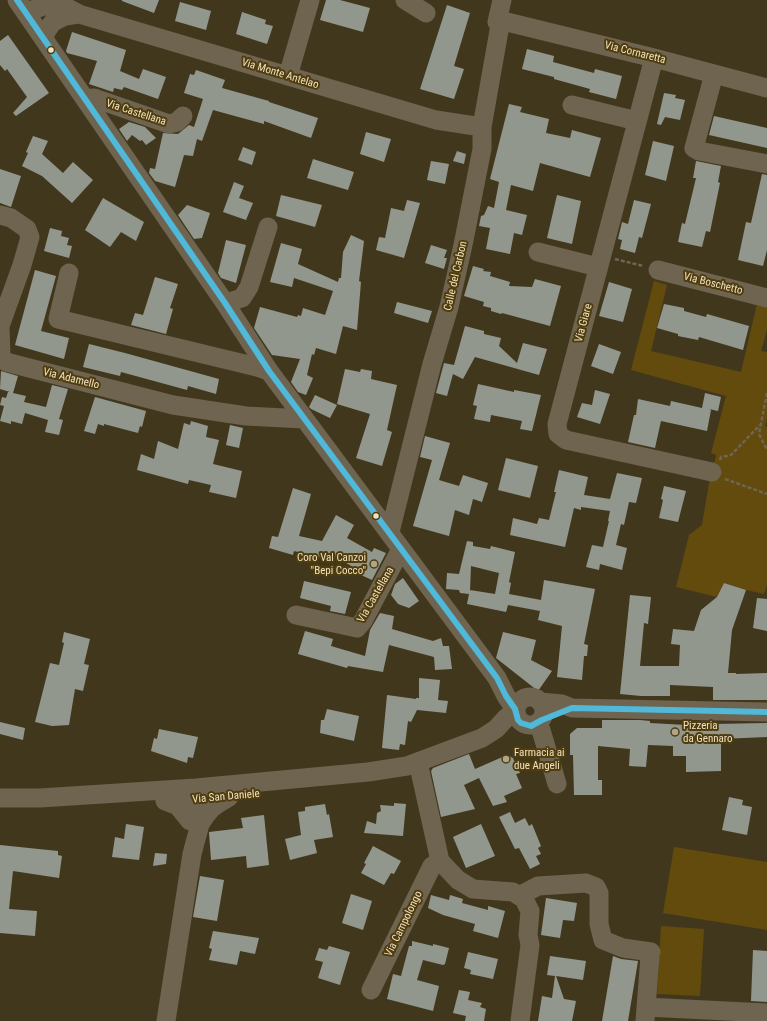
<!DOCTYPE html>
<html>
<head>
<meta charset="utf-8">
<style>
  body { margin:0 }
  canvas { display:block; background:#41371d }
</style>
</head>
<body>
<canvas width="767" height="1021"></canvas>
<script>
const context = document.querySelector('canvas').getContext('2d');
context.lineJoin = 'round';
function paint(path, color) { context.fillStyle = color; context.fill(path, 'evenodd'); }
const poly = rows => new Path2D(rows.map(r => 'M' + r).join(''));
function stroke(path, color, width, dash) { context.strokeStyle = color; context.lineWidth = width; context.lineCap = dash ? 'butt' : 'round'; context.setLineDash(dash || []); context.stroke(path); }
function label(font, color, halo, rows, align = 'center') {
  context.font = font + ' "Roboto Condensed",sans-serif'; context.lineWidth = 4; context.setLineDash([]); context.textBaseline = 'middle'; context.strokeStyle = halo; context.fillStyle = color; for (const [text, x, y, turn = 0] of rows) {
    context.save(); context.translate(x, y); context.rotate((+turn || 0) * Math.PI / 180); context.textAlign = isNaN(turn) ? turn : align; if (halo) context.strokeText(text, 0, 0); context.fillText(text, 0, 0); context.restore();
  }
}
const green = poly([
  [654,281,667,285,651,351,741,372,757,304,767,306,767,330,761,351,767,352,767,419,765,426,767,427,767,585,764,594,746,590,724,583,717,597,676,587,689,535,702,525,710,477,716,456,716,455,711,453,726,396,631,370],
  [674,847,767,862,767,930,663,913],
  [661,926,704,929,700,996,657,994]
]);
const building = poly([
  [122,0,159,0,154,13,122,1],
  [326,0,340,0,370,8,363,32,320,20],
  [180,2,211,11,206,30,175,21],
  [447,5,470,13,454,66,464,69,454,99,420,89],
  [242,12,266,20,265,24,273,26,267,44,236,34],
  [72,32,126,50,120,71,139,79,143,69,166,77,158,99,124,87,122,90,114,88,113,92,89,84,97,61,67,53,66,51],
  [8,35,49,93,16,116,13,113,27,97,7,69,5,71,0,65,0,41],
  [527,49,554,56,553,62,594,73,595,69,622,76,616,99,589,92,590,89,554,79,554,77,522,69],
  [196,70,225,80,222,88,269,101,269,102,318,118,311,138,264,121,264,124,213,110,202,141,197,139,193,156,184,155,175,187,155,181,149,173,150,168,155,169,163,133,178,134,189,125,194,127,203,99,184,93,190,74,194,75],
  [664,93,676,95,675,98,685,100,680,120,665,117,661,125,657,124],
  [509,104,522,107,520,112,549,119,546,133,570,138,572,130,601,138,590,177,540,163,533,191,511,185,506,210,527,215,522,235,514,233,510,254,486,249,490,228,479,226,481,216,484,215,488,206,494,208,499,182,490,179],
  [714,116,767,128,767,148,709,135],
  [129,122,145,127,156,138,146,145,142,140,140,141,132,135,127,141,119,129],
  [366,132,391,139,384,162,360,154],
  [33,136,48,141,42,154,63,173,73,162,93,180,72,203,42,176,22,166,28,153,26,152],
  [653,141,674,146,666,181,645,175],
  [243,147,256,152,252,165,238,160],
  [457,151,466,154,464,164,453,161],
  [313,159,354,172,348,190,307,178],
  [431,161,449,164,445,184,427,180],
  [696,161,721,166,718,182,720,183,710,232,706,231,702,247,678,242,682,223,685,224,696,178,693,178],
  [0,169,21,176,11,207,0,203],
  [762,174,767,175,767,250,763,266,738,260,746,222,751,223],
  [234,182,244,186,239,198,253,203,246,220,223,212],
  [281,195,322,205,315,227,276,216],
  [557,195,581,201,572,244,547,238],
  [103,198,144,222,136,241,121,232,110,247,85,230],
  [407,200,420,203,404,258,376,250,379,237,385,238,391,208,404,211],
  [634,200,651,204,642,238,639,237,635,253,620,249,622,240,618,239,622,222,628,224],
  [187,205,210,213,202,238,194,239,178,215],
  [50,228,62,231,61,236,69,238,67,245,72,246,69,258,44,251],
  [351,235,364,241,359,281,361,282,357,330,343,326,336,354,316,348,314,355,312,354,307,375,313,378,306,395,298,392,291,382,300,359,272,355,254,328,260,307,297,317,298,315,301,316,303,308,325,315,333,291,294,278,292,287,270,282,281,243,302,249,298,264,338,282,339,278,341,278,343,252],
  [226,240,246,245,236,283,221,278,218,273],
  [431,245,447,250,444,258,447,258,444,269,425,263],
  [473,266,484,269,483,271,491,272,490,276,510,282,509,286,532,287,535,279,561,286,550,326,502,313,501,314,491,311,491,308,483,306,484,302,464,296],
  [35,270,56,276,41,331,69,338,64,359,15,345],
  [155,277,178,284,170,308,173,309,166,334,131,325,135,313,143,315],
  [609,282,632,289,623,322,599,316],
  [397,302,432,311,428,323,394,313],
  [664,304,684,308,684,311,706,317,707,314,749,326,743,350,699,337,698,340,678,336,678,334,657,328],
  [465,326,484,331,484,334,501,338,499,346,517,363,523,343,547,349,539,375,475,357,463,379,453,374,447,396,436,393,444,363,454,365],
  [89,344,125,353,219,379,216,394,188,386,187,390,121,372,120,376,83,367],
  [599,344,621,352,613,374,591,366],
  [345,369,360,372,361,369,372,371,371,379,397,385,387,430,392,432,382,466,356,458,370,414,337,404],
  [1,371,18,376,13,393,26,396,24,402,46,407,52,385,68,389,59,419,63,420,59,435,45,432,48,420,25,413,22,424,11,421,11,424,0,421,4,406,0,405,2,397,6,398,8,392,10,392,0,389],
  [478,384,514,392,514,390,541,395,532,431,520,429,522,421,491,415,490,422,474,419,477,406,473,405],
  [595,390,610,394,600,424,577,417,582,403,592,405],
  [705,393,721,397,718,411,709,409,711,410,707,431,661,421,655,448,628,442,634,415,636,415,638,399,670,406,671,401,702,408],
  [315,395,337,405,330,418,311,409,309,407],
  [95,397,146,411,142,427,140,426,138,433,104,424,104,426,98,424,95,434,84,431],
  [191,421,208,426,206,437,219,440,213,464,242,471,236,498,209,492,211,485,189,480,188,484,137,470,141,454,154,459,158,441,178,449,184,423,190,425],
  [230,425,243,428,239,448,226,445],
  [425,436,450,443,439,480,459,486,463,475,488,483,482,502,473,499,469,515,455,510,449,536,413,526,432,460,420,457],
  [506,458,538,466,530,498,498,490],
  [559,470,588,477,584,495,610,499,617,473,642,478,636,503,629,502,624,525,621,524,616,545,627,548,622,570,600,564,599,570,586,567,592,545,603,547,609,521,608,521,610,511,581,507,581,510,574,508,565,547,510,535,513,518,537,524,539,518,549,520,556,492,554,492],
  [664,486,686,491,678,522,659,518,663,500,661,499],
  [293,488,311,494,299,536,322,541,336,515,354,525,347,538,372,552,374,548,386,553,372,580,361,575,362,572,325,551,324,558,294,551,293,555,269,548,272,536,278,537],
  [467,541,473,542,473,546,490,549,491,546,515,552,509,582,511,583,509,594,541,600,544,580,595,589,584,644,588,645,587,656,584,656,582,680,557,677,562,626,538,620,540,611,508,605,506,612,467,604,469,594,460,593,459,590,446,589,447,573,459,574],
  [471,566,499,573,495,594,470,590,470,591],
  [403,578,419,601,409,608,398,604,391,595,395,584],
  [304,581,351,592,345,614,330,611,331,606,300,598],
  [724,583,746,590,732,630,728,673,736,673,736,674,767,673,767,700,713,700,713,687,670,685,670,696,641,696,620,694,630,595,651,597,648,624,644,623,640,666,679,666,680,645,671,644,673,629,694,631,701,610,717,597],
  [757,598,767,599,767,631,753,628],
  [380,613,394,616,392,629,433,641,441,638,443,646,449,646,452,669,435,670,434,657,389,645,383,672,348,666,347,668,298,654,305,631,333,639,331,646,365,656,370,630],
  [64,632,90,639,84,664,89,665,83,691,75,689,69,725,52,726,35,722,50,663,59,665,64,643,62,642],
  [503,632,536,640,531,660,552,671,538,691,496,658],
  [419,678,440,680,438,700,448,701,446,713,417,710,411,722,408,721,405,745,400,744,399,750,382,748,387,695,416,699,416,698,419,698],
  [327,709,359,716,354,741,320,733,321,720,324,720],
  [602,720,640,720,650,721,650,723,686,725,686,721,714,722,714,724,767,723,767,737,720,739,721,744,721,771,686,772,686,756,673,756,673,746,648,745,646,767,629,766,630,749,598,746,598,780,602,780,602,795,574,795,573,755,570,755,570,734,577,728,602,728],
  [0,722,25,728,23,740,0,734],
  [159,729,198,737,193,758,188,757,187,763,151,751,154,738,157,739],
  [469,754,475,769,507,755,513,758,520,773,516,774,522,788,504,796,507,802,493,806,479,778,464,785,475,809,441,817,431,771,433,768],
  [729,797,743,800,742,805,752,807,747,835,722,830],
  [394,803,406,804,403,836,364,833,367,821,376,824,377,813,381,811,380,805,394,806],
  [325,804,327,815,329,814,333,837,314,840,317,853,290,860,285,839,301,835,298,812,305,811,305,807],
  [510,812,515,823,525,818,529,826,532,824,541,846,538,848,541,854,536,856,540,864,530,869,519,848,515,849,499,817],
  [264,815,269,865,247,868,246,856,211,860,209,832,243,828,241,818],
  [126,824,144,827,139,860,112,857,115,837,124,839],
  [481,824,495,856,466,868,453,837],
  [0,845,58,851,58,855,62,856,59,878,13,871,9,909,37,911,35,936,0,933],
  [373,846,401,861,394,874,391,873,384,885,361,873,366,864,364,863],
  [155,853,167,854,166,864,153,866],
  [200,876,224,880,217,921,193,917],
  [351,894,372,901,363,930,342,923],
  [431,895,449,900,450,895,463,899,462,903,488,910,488,906,505,911,498,938,473,931,475,924,443,915,428,908],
  [546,898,577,903,574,921,563,920,560,938,541,935],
  [213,931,259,938,255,954,240,951,237,965,209,960,212,949,209,948],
  [412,941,433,946,433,944,449,948,445,964,443,965,423,960,417,980,439,986,433,1011,387,999,393,974,401,976,409,946,412,946],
  [329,946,350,952,340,985,318,978,323,962,315,960,319,948,327,950],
  [753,950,767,951,767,1002,751,1001],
  [468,952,498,959,493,979,470,974,471,970,464,968],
  [550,956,586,961,583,980,556,976,564,999,576,1001,572,1021,538,1021,542,996,552,998,555,976,547,975],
  [613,956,621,959,638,961,628,1021,602,1021],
  [459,990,470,992,468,1000,482,1003,480,1007,486,1009,484,1021,465,1021,466,1016,453,1013]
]);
const path = poly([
  [615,259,643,266],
  [767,393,759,434,767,450],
  [720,460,721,457,731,455,760,425],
  [725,479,767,494]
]);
const minor = poly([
  [17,0,225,303,269,371,497,678,506,696,515,709],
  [405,0,426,13],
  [26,12,44,6,56,5,64,6,79,14,436,120,482,127],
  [497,22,502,0],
  [45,40,45,33,53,22,65,16,79,14],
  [654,58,557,424,558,434,566,440,712,472],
  [714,74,694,148,699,151,767,164],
  [288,76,310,0],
  [85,99,94,98,169,124,177,122,183,116],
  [572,105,637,121],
  [0,215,11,218,27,229,30,237,22,265,0,326,1,357,6,362,173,405,246,416,304,419],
  [538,252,598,267],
  [658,270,767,298],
  [69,273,58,319,257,367,269,371],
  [225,303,242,298,249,287,268,227],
  [390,532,432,364,449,307,463,245,482,149,482,127,500,25,497,22,503,21,654,58,767,88],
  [296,615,357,628,363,621,401,549],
  '516 711a14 14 0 1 1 28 0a14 14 0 1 1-28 0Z',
  [540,702,562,704,572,708,767,712],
  [537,723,541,730,557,784],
  [418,762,440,861,458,880,473,889,513,892,524,899,530,911,528,935,530,945,520,1021],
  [0,798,40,798,196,788,368,772,407,766,482,738,496,729,506,718,515,711],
  [165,801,178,806,190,821],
  [200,824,206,815,212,808,219,803,229,797],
  [519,896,538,886,586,883,596,887,599,893,599,924,603,940,623,948,651,952],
  [371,990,432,866,440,861],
  [646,1007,767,1013],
  [166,1021,192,854,200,824,199,808,195,799,191,795,174,795],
  [645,1021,650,956]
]);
const bus1 = poly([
  [17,0,225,303,269,371,497,678,506,696,515,709,518,720,521,723,531,726,542,720,572,708,767,712]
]);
const markers = [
  [51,50,3.5,"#eee0c2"],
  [376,516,3.5,"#eee0c2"],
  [374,564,4,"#b1a588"],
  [675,732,4,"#b1a588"],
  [506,759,4,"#b1a588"]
];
const streetNames = [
  ["Via Cornaretta",635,53,14],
  ["Via Monte Antelao",280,74,17],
  ["Via Castellana",136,113,18],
  ["Calle del Carbon",456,276,-77],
  ["Via Boschetto",713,284,14],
  ["Via Giare",584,323,-75],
  ["Via Adamello",71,379,14],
  ["Via Castellana",376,595,-60],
  ["Via San Daniele",226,797,-5],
  ["Via Campolongo",404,924,-64]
];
const poiNames = [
  ["Coro Val Canzoi",366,558,"right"],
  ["\"Bepi Cocco\"",366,571,"right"],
  ["Pizzeria",683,726],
  ["da Gennaro",683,739],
  ["Farmacia ai",514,753],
  ["due Angeli",514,766]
];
paint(green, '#634b0d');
paint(building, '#92978d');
stroke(path, '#6e6653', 2.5, [4, 2]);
stroke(minor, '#6e644f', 19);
stroke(bus1, '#50b8d9', 6);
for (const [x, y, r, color] of markers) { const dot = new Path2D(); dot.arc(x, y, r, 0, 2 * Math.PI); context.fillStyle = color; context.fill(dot); stroke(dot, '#503d0e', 1.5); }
label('11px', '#eee0c2', '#503d0e', streetNames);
label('11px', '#eee0c2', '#503d0e', poiNames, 'left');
</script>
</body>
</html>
